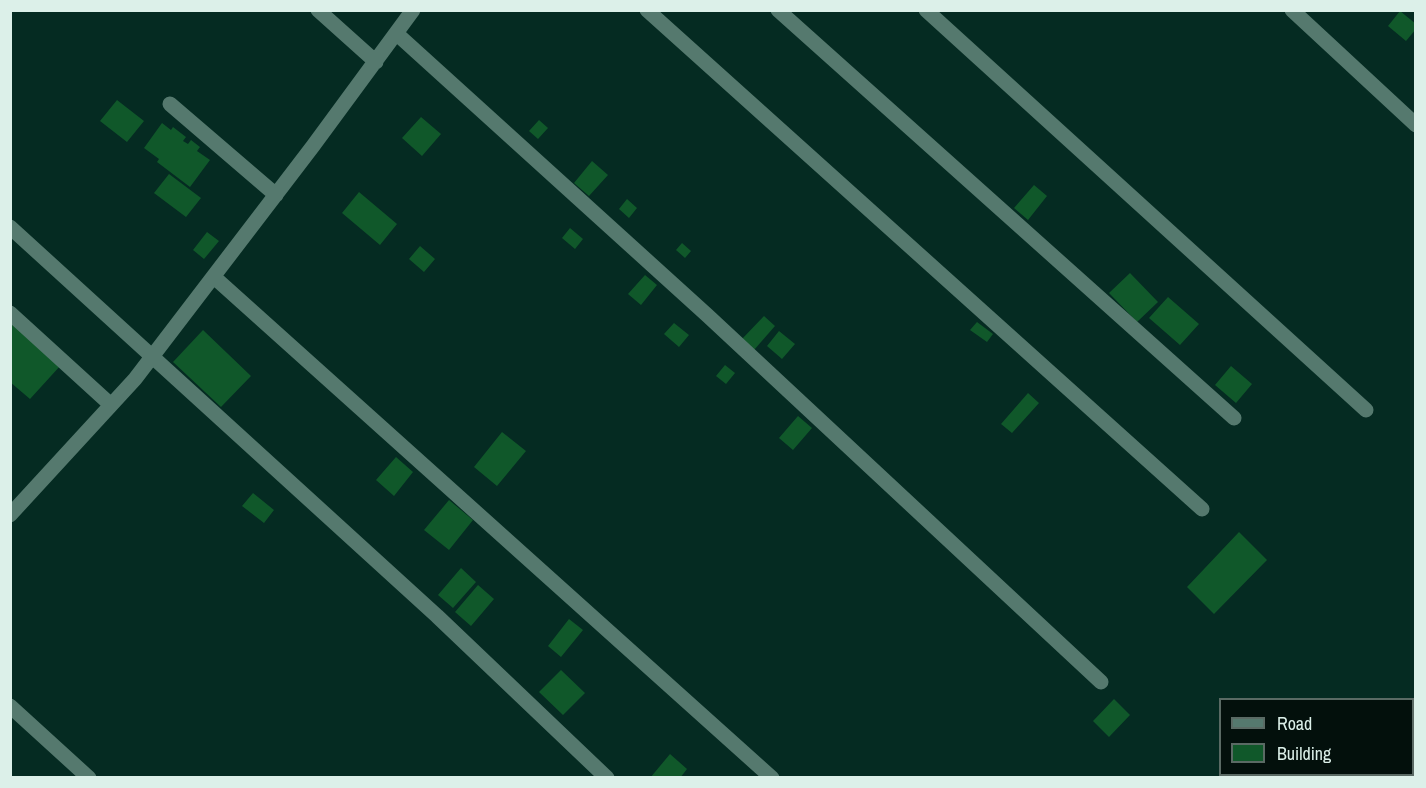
<!DOCTYPE html>
<html>
<head>
<meta charset="utf-8">
<style>
  body { margin:0 }
  #map { position:relative; width:1426px; height:788px; overflow:hidden; background:#052b22; font-family:"Archivo Narrow",sans-serif }
  canvas { display:block }
  .frame { position:absolute; inset:0; border:12px solid #dcf0e9; pointer-events:none }
  .legend { position:absolute; left:1219px; top:698px; width:195px; height:78px; box-sizing:border-box; background:#03100c; border:2px solid #5a6a64; margin:0; padding:8px 10px; list-style:none; font-size:18px; color:#dcf0e9 }
  .legend li { display:flex; align-items:center; gap:12px; height:30px }
  .legend b { width:30px; border:2px solid #5a6a64 }
</style>
</head>
<body>
<div id="map">
<canvas width="1426" height="788"></canvas>
<div class="frame"></div>
<ul class="legend">
<li><b style="height:8px;background:#55796e"></b>Road</li>
<li><b style="height:16px;background:#10582a"></b>Building</li>
</ul>
</div>
<script>
const context = document.querySelector('canvas').getContext('2d');
context.lineJoin = 'round';
function paint(path, color) { context.fillStyle = color; context.fill(path, 'evenodd'); }
const poly = rows => new Path2D(rows.map(r => 'M' + r).join(''));
function stroke(path, color, width, dash) { context.strokeStyle = color; context.lineWidth = width; context.lineCap = dash ? 'butt' : 'round'; context.setLineDash(dash || []); context.stroke(path); }
const building = poly([
  [1400,11,1416,24,1416,29,1406,41,1388,26],
  [117,100,144,121,127,142,100,121],
  [421,117,441,134,422,156,402,138],
  [539,120,548,128,538,139,529,131],
  [162,123,171,130,173,127,186,137,183,141,188,144,191,140,200,147,197,151,210,160,190,187,157,162,159,159,144,148],
  [592,161,608,175,589,196,574,183],
  [169,174,201,198,186,217,154,193],
  [1034,185,1047,196,1028,220,1014,208],
  [359,192,397,224,380,245,342,213],
  [627,199,637,208,629,218,619,209],
  [570,228,583,239,575,249,562,238],
  [207,232,219,241,204,259,193,250],
  [682,243,691,251,685,258,676,250],
  [420,246,435,259,424,272,409,259],
  [1130,273,1158,302,1137,322,1109,293],
  [645,275,657,285,641,305,628,294],
  [1168,297,1199,324,1180,345,1149,318],
  [764,316,775,326,754,350,742,339],
  [977,322,993,334,987,342,970,330],
  [14,323,61,365,30,399,10,382,10,327],
  [674,323,689,335,679,347,664,334],
  [203,330,251,376,221,407,173,362],
  [779,331,795,344,782,359,767,346],
  [725,365,735,373,726,384,716,376],
  [1231,366,1252,384,1236,403,1215,385],
  [1028,393,1039,403,1012,433,1001,424],
  [798,416,812,428,793,450,779,438],
  [502,432,526,451,497,486,474,467],
  [396,457,413,472,394,496,376,480],
  [253,493,274,510,264,523,242,506],
  [449,500,473,520,449,550,424,530],
  [1239,532,1267,560,1214,614,1187,587],
  [461,568,476,582,453,608,438,595],
  [478,585,494,599,471,626,455,612],
  [569,619,583,630,561,657,548,646],
  [561,670,585,693,563,715,539,692],
  [1114,699,1130,715,1109,737,1093,721],
  [670,754,687,769,680,778,650,778]
]);
const minor = poly([
  [318,10,376,62],
  [647,10,1202,509],
  [778,10,1234,418],
  [926,10,1366,410],
  [1292,10,1416,125],
  [397,34,707,315,1101,682],
  [170,104,276,195],
  [10,227,437,616,607,778],
  [214,277,772,778],
  [10,313,111,405],
  [10,515,135,379,313,146,413,10],
  [10,706,89,778]
]);
paint(building, '#10582a');
stroke(minor, '#55796e', 15);
</script>
</body>
</html>
